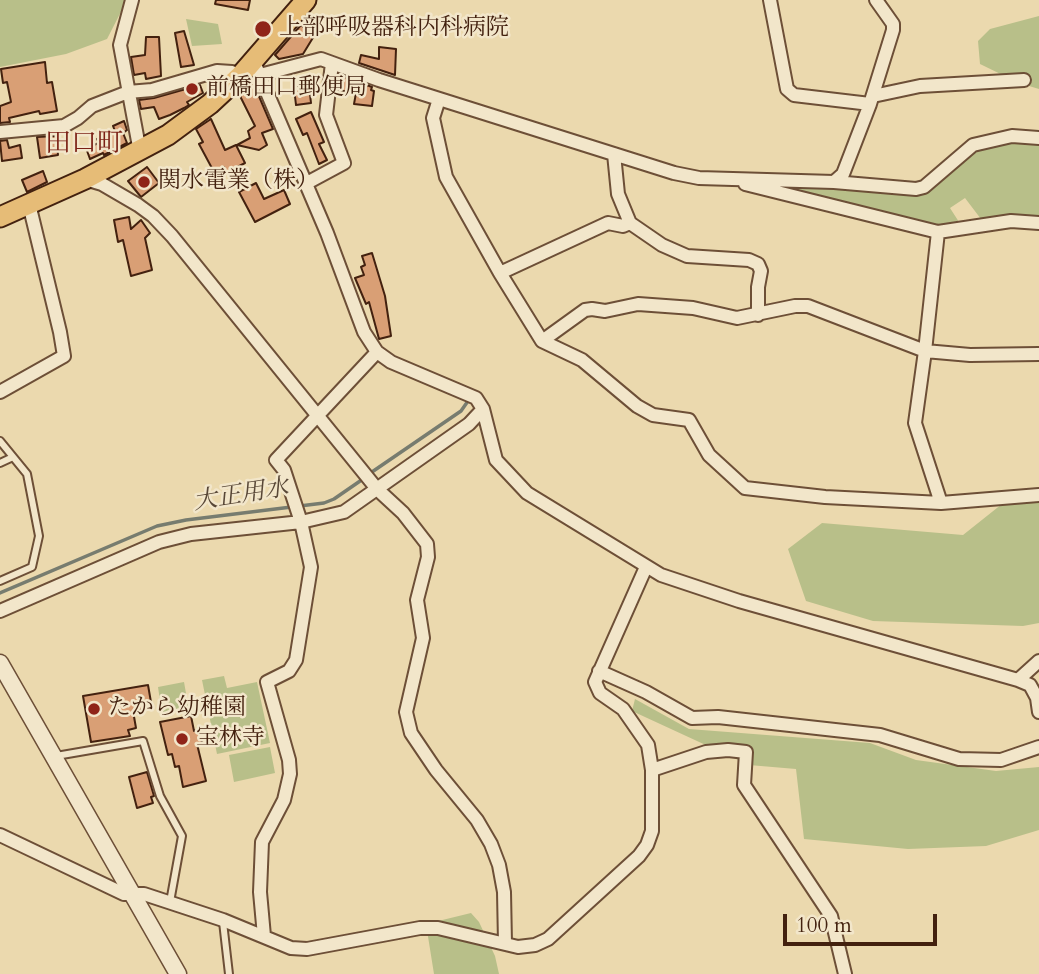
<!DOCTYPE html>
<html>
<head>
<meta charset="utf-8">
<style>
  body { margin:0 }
  #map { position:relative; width:1039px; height:974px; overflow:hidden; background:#ebd9ae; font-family:Cardo,serif }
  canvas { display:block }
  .scale { position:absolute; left:783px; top:914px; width:154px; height:32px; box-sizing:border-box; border:4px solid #43210f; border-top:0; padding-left:9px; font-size:21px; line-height:24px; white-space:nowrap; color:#43210f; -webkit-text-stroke:5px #f2e6ca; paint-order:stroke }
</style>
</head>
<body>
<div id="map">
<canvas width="1039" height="974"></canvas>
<div class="scale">100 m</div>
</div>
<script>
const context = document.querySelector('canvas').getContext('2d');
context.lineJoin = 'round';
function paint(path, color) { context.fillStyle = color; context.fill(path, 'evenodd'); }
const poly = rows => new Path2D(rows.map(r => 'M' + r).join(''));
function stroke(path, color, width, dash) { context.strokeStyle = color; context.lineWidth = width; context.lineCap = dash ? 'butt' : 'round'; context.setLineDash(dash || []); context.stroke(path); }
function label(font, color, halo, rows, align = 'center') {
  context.font = font + ' Cardo,"Noto Serif JP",serif'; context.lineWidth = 5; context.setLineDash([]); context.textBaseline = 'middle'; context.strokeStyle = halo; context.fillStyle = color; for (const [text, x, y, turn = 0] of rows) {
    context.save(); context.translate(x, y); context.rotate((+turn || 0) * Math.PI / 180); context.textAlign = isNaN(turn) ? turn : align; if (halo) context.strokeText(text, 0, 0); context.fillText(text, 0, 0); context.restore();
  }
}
const green = poly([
  [0,0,127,0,107,39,66,54,0,67],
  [1039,16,1039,89,1019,83,980,64,978,41,990,29],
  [186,19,218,24,222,44,192,46],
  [1012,140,1039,142,1039,218,984,223,965,198,950,208,959,222,933,227,765,186,835,185,924,191,938,184,965,156,978,148],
  [1039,500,1039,623,1023,626,873,621,806,601,788,549,822,523,963,535,1002,504],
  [224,676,227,688,257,682,270,743,217,754,202,680],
  [184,682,189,710,162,714,158,687],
  [635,699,689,729,870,743,916,760,996,771,1039,767,1039,830,986,846,908,849,804,839,796,769,749,765,632,711],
  [270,747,275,773,234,782,229,755],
  [471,913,479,922,495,956,499,974,434,974,426,924]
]);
const stream = poly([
  [369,474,461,411,468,401],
  [0,593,157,526,186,520,324,503,334,499,363,479]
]);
const building = poly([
  [216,0,250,0,248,10,215,4,216,0],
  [301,25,314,36,303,54,279,59,275,55,301,25],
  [184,31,194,65,181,67,175,33,184,31],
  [146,37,159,37,161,76,146,79,145,73,134,75,131,57,145,55,146,37],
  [379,47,396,49,395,75,359,63,361,55,379,59,379,47],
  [45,62,47,83,52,82,57,111,40,114,39,111,9,118,10,122,0,123,0,106,11,102,7,82,3,83,1,69,45,62],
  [339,75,372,87,371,90,374,91,372,106,354,104,356,93,338,90,339,75],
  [252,80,273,129,262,133,267,145,259,150,237,145,250,138,248,131,255,126,239,94,252,80],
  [200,85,203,93,187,102,189,105,184,108,170,115,159,119,154,107,141,109,139,100,154,98,200,85],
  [309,85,311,103,296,105,294,88,309,85],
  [311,112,324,142,319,144,327,160,319,164,307,133,303,135,296,119,311,112],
  [211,119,225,150,236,145,245,163,226,173,224,167,214,172,199,144,203,142,196,129,211,119],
  [124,121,127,130,123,133,127,143,104,155,103,153,90,159,86,148,99,143,97,139,115,131,113,126,124,121],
  [56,136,58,155,40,158,37,137,56,136],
  [7,140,9,148,20,145,22,158,2,161,0,141,7,140],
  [147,167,159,183,141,197,128,181,147,167],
  [43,171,47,182,27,192,22,180,43,171],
  [256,183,264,199,284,190,290,204,255,222,239,192,256,183],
  [129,217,131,229,141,220,150,233,145,238,152,270,131,276,123,240,118,242,114,220,129,217],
  [372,253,385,296,391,336,379,339,369,302,366,304,355,278,364,275,361,267,365,265,362,256,372,253],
  [148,685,152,708,133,711,136,728,128,730,130,736,91,742,83,696,148,685],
  [191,716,194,731,199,730,202,743,197,744,206,781,183,787,179,766,175,767,172,754,168,755,160,722,191,716],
  [147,772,154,796,151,797,153,803,137,808,129,777,147,772]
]);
const service = poly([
  [0,441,27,474,39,536,32,567,0,581],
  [0,463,13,457],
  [56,756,143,741,160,796,182,836,170,902],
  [223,922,229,974]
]);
const minor = poly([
  [132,0,120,45,140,152],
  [770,0,787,89,794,95,870,104],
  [254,62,327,233,364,332,377,352,391,362,476,398,483,409,496,460,527,493,661,575,739,601,1018,680,1030,685,1037,698,1039,712],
  [260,75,321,59,379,80,674,173,699,178,834,182,916,189,924,187,973,145,1012,136,1039,138],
  [873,96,920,86,1024,80],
  [439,99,433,118,446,177,500,273,542,341,582,360,637,406,653,415,689,420,709,455,745,488,825,497,941,503,1039,495],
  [0,132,64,126,78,118,92,106,128,92,152,90,217,71,232,72,240,76],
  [614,154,618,194,630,223,662,245,687,256,749,260,758,264,761,271,758,287,758,315],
  [85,179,102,184,138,205,153,216,172,236,377,489,403,513,427,544,428,557,417,600,423,638,406,712,411,733,436,770,477,820,491,844,499,865,504,892,505,943],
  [834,182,843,174,870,104,893,30,893,24,876,0],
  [305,184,344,163,326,115,332,63],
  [745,184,938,232,1011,221,1039,223],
  [938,232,925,351,915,423,941,503],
  [500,273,608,223,623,226,630,223],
  [542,341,585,310,592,309,605,311,638,304,693,308,737,318,795,306,808,306,925,351,970,355,1039,354],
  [0,392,64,356,60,332,29,204],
  [0,611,159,542,191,534,301,522,344,512,469,424,483,409],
  [599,671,646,692,692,718,718,717,880,735,959,759,1001,760,1039,747],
  [1018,680,1039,661],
  [652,770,706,752,728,750,746,752,744,785,831,916,845,974],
  [0,835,124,894,144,894,223,920,291,948,307,949,420,928,438,928,518,947,535,945,548,939,639,856,647,845,652,831,652,770,648,745,623,709,600,693,595,682,646,567],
  [264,936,260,892,262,842,284,800,290,774,289,760,267,682,289,671,296,660,311,567,301,522,284,470,276,460,377,352]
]);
const tertiary = poly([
  [0,663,178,974]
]);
const trunk = poly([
  [0,217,85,179,168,135,210,104,240,76,306,0]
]);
const markers = [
  [263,29,9,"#8f2418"],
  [192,89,7,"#8f2418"],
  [144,182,7,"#8f2418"],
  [94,709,7,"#8f2418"],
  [182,739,7,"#8f2418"]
];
const poiNames = [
  ["上部呼吸器科内科病院",279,29],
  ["前橋田口郵便局",206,89],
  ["関水電業（株）",158,182],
  ["たから幼稚園",108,709],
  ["宝林寺",196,739]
];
const waterNames = [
  ["大正用水",241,496,-9]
];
const quarterNames = [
  ["田口町",84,145]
];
paint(green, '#b8bf89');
stroke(stream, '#777c6f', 3.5);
paint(building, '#d99f75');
stroke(building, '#43210f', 2);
stroke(service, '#6d4f37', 10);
stroke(minor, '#6d4f37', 16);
stroke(tertiary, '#6d4f37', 19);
stroke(trunk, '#43210f', 23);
stroke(service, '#f2e6ca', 6);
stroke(minor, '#f2e6ca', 12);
stroke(tertiary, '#f2e6ca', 16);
stroke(trunk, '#e6bc77', 19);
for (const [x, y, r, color] of markers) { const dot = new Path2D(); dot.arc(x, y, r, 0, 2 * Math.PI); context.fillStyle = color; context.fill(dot); stroke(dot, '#f2e6ca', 2.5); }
label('23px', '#43210f', '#f2e6ca', poiNames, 'left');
label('italic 24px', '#584737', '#f2e6ca', waterNames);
label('26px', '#7a1f14', '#f2e6ca', quarterNames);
</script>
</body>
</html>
